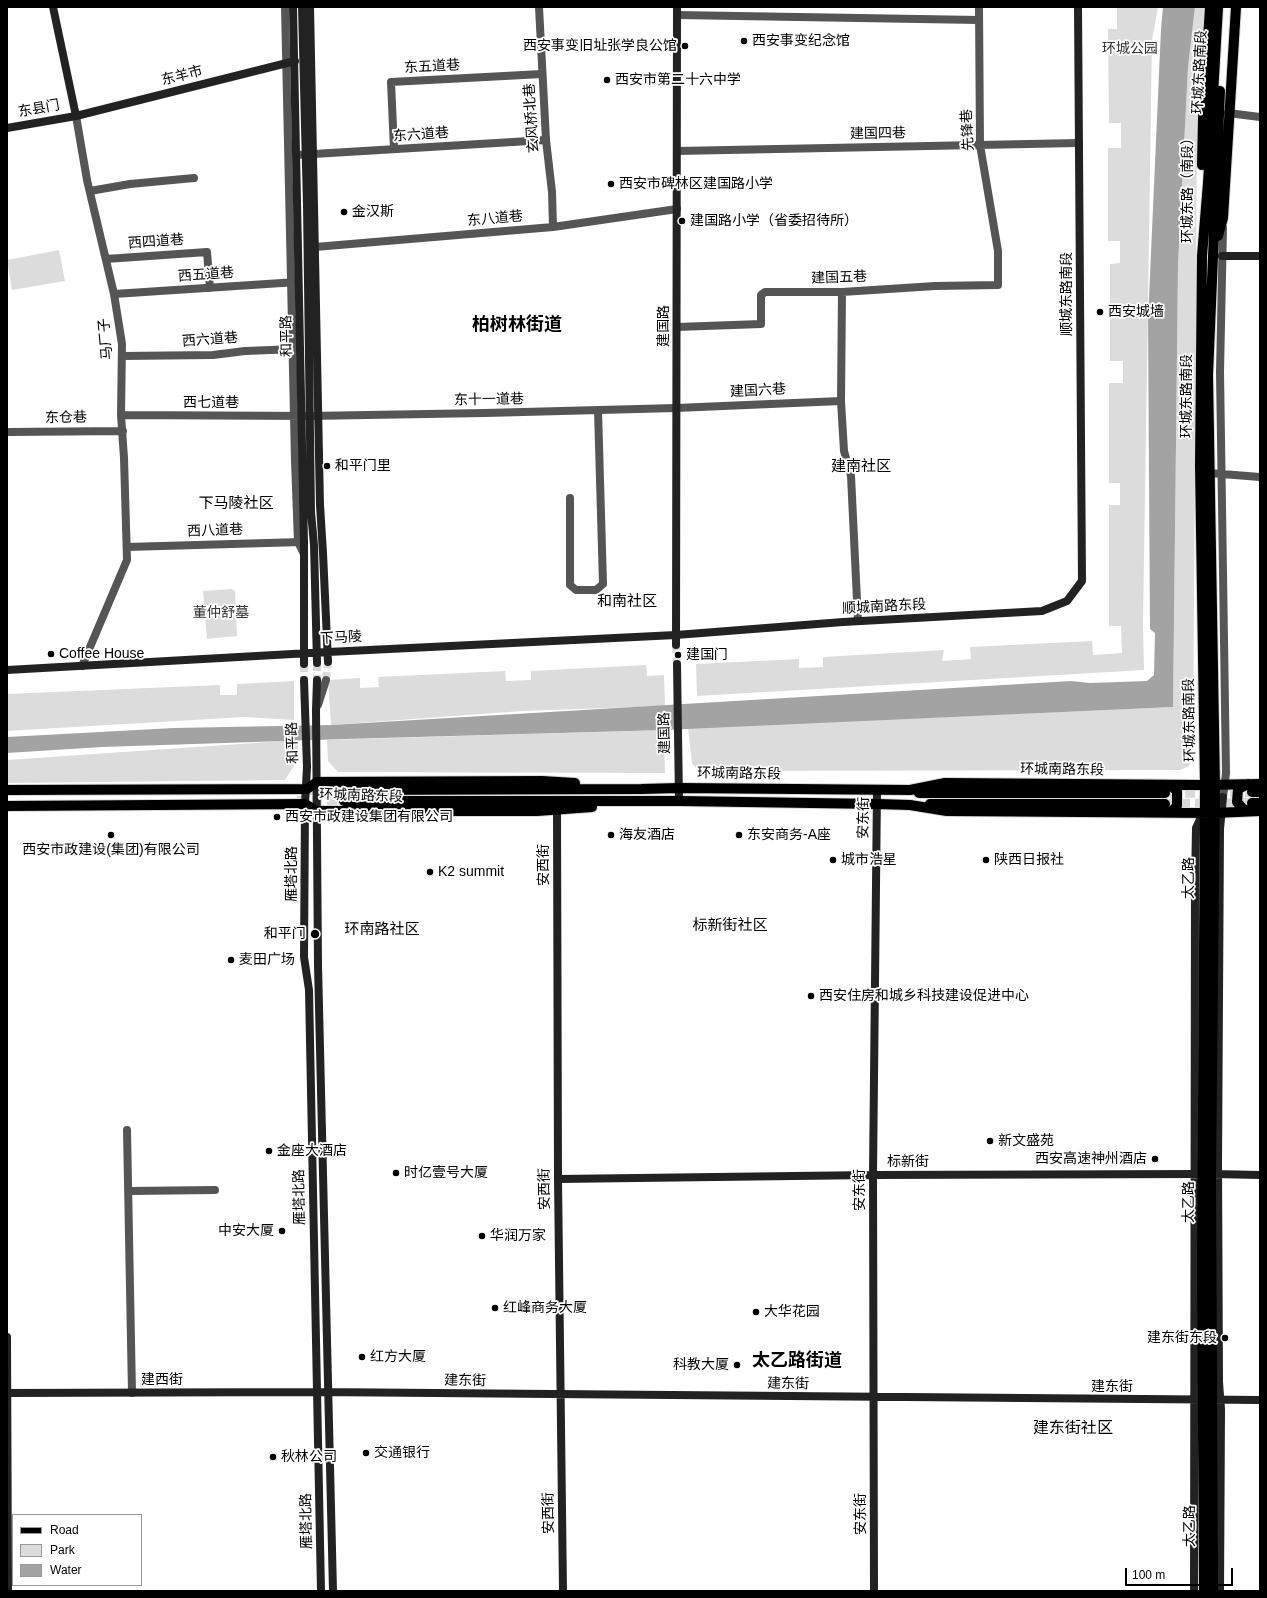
<!DOCTYPE html>
<html>
<head>
<meta charset="utf-8">
<style>
  body { margin:0 }
  #map { position:relative; width:1267px; height:1598px; overflow:hidden; background:#fff; font-family:Arial,sans-serif }
  canvas { display:block }
  .frame { position:absolute; inset:0; border:8px solid #000; pointer-events:none }
  .legend { position:absolute; left:12px; top:1514px; width:130px; height:72px; box-sizing:border-box; background:#fff; border:1px solid #999; margin:0; padding:5px 7px; list-style:none; font-size:12px; color:#000 }
  .legend li { display:flex; align-items:center; gap:8px; height:20px }
  .legend b { width:20px; border:1px solid #999 }
  .scale { position:absolute; left:1125px; top:1568px; width:108px; height:18px; box-sizing:border-box; border:2px solid #000; border-top:0; padding-left:5px; font-size:12px; line-height:14px; white-space:nowrap; color:#000; -webkit-text-stroke:3px #fff; paint-order:stroke }
</style>
</head>
<body>
<div id="map">
<canvas width="1267" height="1598"></canvas>
<div class="frame"></div>
<ul class="legend">
<li><b style="height:5px;background:#000"></b>Road</li>
<li><b style="height:11px;background:#dcdcdc"></b>Park</li>
<li><b style="height:11px;background:#a3a3a3"></b>Water</li>
</ul>
<div class="scale">100 m</div>
</div>
<script>
const context = document.querySelector('canvas').getContext('2d');
context.lineJoin = 'round';
function paint(path, color) { context.fillStyle = color; context.fill(path, 'evenodd'); }
const poly = rows => new Path2D(rows.map(r => 'M' + r).join(''));
function stroke(path, color, width, dash) { context.strokeStyle = color; context.lineWidth = width; context.lineCap = dash ? 'butt' : 'round'; context.setLineDash(dash || []); context.stroke(path); }
function label(font, color, halo, rows, align = 'center') {
  context.font = font + ' Arial,"Noto Sans SC",sans-serif'; context.lineWidth = 3.5; context.setLineDash([]); context.textBaseline = 'middle'; context.strokeStyle = halo; context.fillStyle = color; for (const [text, x, y, turn = 0] of rows) {
    context.save(); context.translate(x, y); context.rotate((+turn || 0) * Math.PI / 180); context.textAlign = isNaN(turn) ? turn : align; if (halo) context.strokeText(text, 0, 0); context.fillText(text, 0, 0); context.restore();
  }
}
const green = poly([
  [1117,7,1158,7,1152,40,1143,624,1144,670,697,696,696,664,799,659,799,668,823,667,823,657,944,650,942,661,971,659,970,647,1092,641,1093,655,1122,653,1121,626,1109,626,1109,505,1120,505,1120,483,1109,483,1109,383,1123,383,1123,361,1110,361,1110,264,1120,263,1120,241,1108,241,1108,148,1121,148,1121,123,1109,123,1108,29,1117,29],
  [1195,7,1207,7,1197,118,1193,754,1189,766,1180,770,698,771,692,763,688,728,1173,707,1178,265,1188,67],
  [59,250,65,281,12,290,7,260],
  [232,589,235,591,237,636,207,639,203,591],
  [646,665,647,676,664,675,665,706,522,711,331,725,328,680,360,678,360,688,379,687,378,677,505,671,506,681,531,680,531,671],
  [294,681,294,720,244,717,7,731,7,694,220,685,220,695,237,695,237,684],
  [664,730,665,773,338,772,328,761,327,740],
  [298,740,298,759,285,780,7,783,7,760]
]);
const water = poly([
  [1163,7,1195,7,1188,67,1178,265,1173,707,664,730,346,739,102,747,7,753,7,737,174,728,331,725,1071,681,1090,683,1147,681,1154,675,1155,633,1150,629,1148,320,1161,29]
]);
const streetTunnel = poly([
  [326,680,328,662]
]);
const secondaryTunnel = poly([
  [676,645,677,664],
  [317,663,317,680],
  [304,664,304,680]
]);
const primaryTunnel = poly([
  [307,790,345,790],
  [1170,793,1252,792],
  [297,801,344,801],
  [1165,804,1252,803]
]);
const street = poly([
  [285,7,295,461,298,542,304,554],
  [539,7,546,140,552,192,553,227],
  [677,15,979,20],
  [1228,113,1260,117],
  [76,116,87,180,114,294,122,344,121,415,124,458,127,560,82,666],
  [394,149,391,82,542,74],
  [677,151,1079,143],
  [297,155,546,140],
  [90,191,130,184,194,178],
  [1223,228,1220,372,1226,773,1223,797],
  [315,247,553,227,677,209],
  [106,259,207,252,210,288],
  [842,292,841,401,844,451,851,476,858,621],
  [114,294,297,282],
  [677,327,761,324,761,295,765,292,842,292,935,286,998,285,998,251,980,145,979,7],
  [122,356,213,355,245,351,297,349],
  [121,415,309,416,485,413,676,408,841,401],
  [9,432,123,431],
  [1209,473,1260,477],
  [570,498,570,585,576,590,596,590,603,584,598,410],
  [127,547,302,542],
  [318,705,326,680],
  [127,1130,132,1393],
  [129,1191,215,1190]
]);
const secondary = poly([
  [53,7,76,116],
  [293,7,304,542,304,664],
  [302,7,307,205,311,512,314,545,317,663],
  [310,7,320,505,323,553,328,662],
  [7,128,76,116,295,61],
  [1222,256,1260,256],
  [676,645,677,7],
  [677,664,679,801],
  [7,670,328,652,676,635,843,622,1042,611,1067,601,1082,581,1078,7],
  [304,680,307,767,305,804,304,957,309,990,321,1591],
  [317,680,316,710,318,965,333,1591],
  [557,811,558,1179,563,1591],
  [1214,1174,1260,1175],
  [558,1179,873,1175,1199,1174],
  [7,1337,8,1591],
  [7,1393,317,1392,1260,1400],
  [874,1591,873,1175,877,789],
  [1194,1591,1195,883,1196,828,1203,813],
  [1220,1591,1221,1409,1219,1382,1218,1165,1220,829,1223,797]
]);
const primary = poly([
  [1202,165,1203,118,1210,7],
  [1218,236,1223,218,1236,7],
  [1248,784,1238,789,1237,802,1243,809,1249,811],
  [1170,785,1177,791,1177,806,1171,812],
  [7,790,307,789,317,782,542,781,575,783],
  [345,790,641,789,679,788,910,790,945,783,1205,785,1260,784],
  [1252,792,1260,792],
  [919,793,1165,793],
  [344,801,679,801,877,804,910,805,947,811,1214,813,1260,811],
  [1252,803,1260,803],
  [930,804,1165,804],
  [7,806,305,804,317,811,537,811,592,807],
  [1204,1591,1202,1271,1205,785,1200,466,1202,256,1208,183,1218,7],
  [1213,1591,1211,1174,1215,785,1208,375,1220,91]
]);
const markers = [
  [744,41,4,"#000"],
  [685,46,4,"#000"],
  [607,80,4,"#000"],
  [611,184,4,"#000"],
  [344,212,4,"#000"],
  [682,221,4,"#000"],
  [1100,312,4,"#000"],
  [327,466,4,"#000"],
  [51,654,4,"#000"],
  [678,655,4,"#000"],
  [277,817,4,"#000"],
  [111,835,4,"#000"],
  [611,835,4,"#000"],
  [739,835,4,"#000"],
  [833,860,4,"#000"],
  [986,860,4,"#000"],
  [430,872,4,"#000"],
  [315,934,5,"#000"],
  [231,960,4,"#000"],
  [811,996,4,"#000"],
  [990,1141,4,"#000"],
  [269,1151,4,"#000"],
  [1155,1159,4,"#000"],
  [396,1173,4,"#000"],
  [282,1231,4,"#000"],
  [482,1236,4,"#000"],
  [495,1308,4,"#000"],
  [756,1312,4,"#000"],
  [1225,1338,4,"#000"],
  [362,1357,4,"#000"],
  [737,1365,4,"#000"],
  [366,1453,4,"#000"],
  [273,1457,4,"#000"]
];
const poiNames = [
  ["西安事变纪念馆",752,41],
  ["西安事变旧址张学良公馆",677,46,"right"],
  ["西安市第二十六中学",615,80],
  ["西安市碑林区建国路小学",619,184],
  ["金汉斯",352,212],
  ["建国路小学（省委招待所）",690,221],
  ["西安城墙",1108,312],
  ["和平门里",335,466],
  ["Coffee House",59,654],
  ["建国门",686,655],
  ["西安市政建设集团有限公司",285,817],
  ["海友酒店",619,835],
  ["东安商务-A座",747,835],
  ["西安市政建设(集团)有限公司",111,850,"center"],
  ["城市浩星",841,860],
  ["陕西日报社",994,860],
  ["K2 summit",438,872],
  ["和平门",306,934,"right"],
  ["麦田广场",239,960],
  ["西安住房和城乡科技建设促进中心",819,996],
  ["新文盛苑",998,1141],
  ["金座大酒店",277,1151],
  ["西安高速神州酒店",1147,1159,"right"],
  ["时亿壹号大厦",404,1173],
  ["中安大厦",274,1231,"right"],
  ["华润万家",490,1236],
  ["红峰商务大厦",503,1308],
  ["大华花园",764,1312],
  ["建东街东段",1217,1338,"right"],
  ["红方大厦",370,1357],
  ["科教大厦",729,1365,"right"],
  ["交通银行",374,1453],
  ["秋林公司",281,1457]
];
const parkNames = [
  ["环城公园",1130,49],
  ["董仲舒墓",221,613]
];
const streetNames = [
  ["东五道巷",432,67,-3],
  ["环城东路南段",1200,72,-87],
  ["东羊市",182,76,-14],
  ["东县门",39,109,-10],
  ["玄风桥北巷",532,118,-94],
  ["先锋巷",968,130,-93],
  ["建国四巷",878,134,-1],
  ["东六道巷",421,135,-4],
  ["环城东路（南段）",1188,187,-90],
  ["东八道巷",495,219,-5],
  ["西四道巷",156,242,-4],
  ["西五道巷",206,275,-4],
  ["建国五巷",839,278,-2],
  ["顺城东路南段",1067,294,-90],
  ["建国路",664,326,-90],
  ["和平路",287,336,-91],
  ["马厂子",106,339,-95],
  ["西六道巷",210,340,-4],
  ["建国六巷",758,391,-3],
  ["环城东路南段",1187,396,-90],
  ["东十一道巷",489,400,-1],
  ["西七道巷",211,403],
  ["东仓巷",66,418,-1],
  ["西八道巷",215,531,-2],
  ["顺城南路东段",884,607,-3],
  ["下马陵",341,638,-3],
  ["环城东路南段",1190,720,-91],
  ["建国路",665,733,-91],
  ["和平路",293,743,-92],
  ["环城南路东段",1062,770,1],
  ["环城南路东段",739,774,1],
  ["环城南路东段",361,796,2],
  ["安东街",864,818,-89],
  ["安西街",544,865,-90],
  ["雁塔北路",292,874,-90],
  ["太乙路",1189,878,-90],
  ["标新街",908,1162],
  ["安西街",545,1189,-91],
  ["安东街",860,1190,-90],
  ["雁塔北路",300,1197,-91],
  ["太乙路",1189,1202,-90],
  ["建西街",162,1380],
  ["建东街",465,1381,1],
  ["建东街",788,1384,1],
  ["建东街",1112,1387],
  ["安西街",549,1513,-91],
  ["安东街",861,1514,-90],
  ["雁塔北路",307,1521,-91],
  ["太乙路",1190,1526,-90]
];
const neighbourhoodNames = [
  ["建南社区",861,467],
  ["下马陵社区",236,504],
  ["和南社区",627,602],
  ["标新街社区",730,926],
  ["环南路社区",382,930]
];
const quarterNames = [
  ["建东街社区",1073,1429]
];
const districtNames = [
  ["柏树林街道",517,325],
  ["太乙路街道",797,1361]
];
paint(green, '#dcdcdc');
paint(water, '#a3a3a3');
stroke(streetTunnel, '#d9d9d9', 8, [8, 4]);
stroke(secondaryTunnel, '#d9d9d9', 8, [8, 4]);
stroke(primaryTunnel, '#d9d9d9', 10, [10, 5]);
stroke(primary, '#dbdbdb', 12);
stroke(street, '#555', 8);
stroke(secondary, '#222', 8);
stroke(primary, '#000', 10);
for (const [x, y, r, color] of markers) { const dot = new Path2D(); dot.arc(x, y, r, 0, 2 * Math.PI); context.fillStyle = color; context.fill(dot); stroke(dot, '#fff', 1.5); }
label('14px', '#000', '#fff', poiNames, 'left');
label('14px', '#333', '#fff', parkNames);
label('14px', '#000', '#fff', streetNames);
label('15px', '#000', '#fff', neighbourhoodNames);
label('16px', '#000', '#fff', quarterNames);
label('bold 18px', '#000', '#fff', districtNames);
</script>
</body>
</html>
